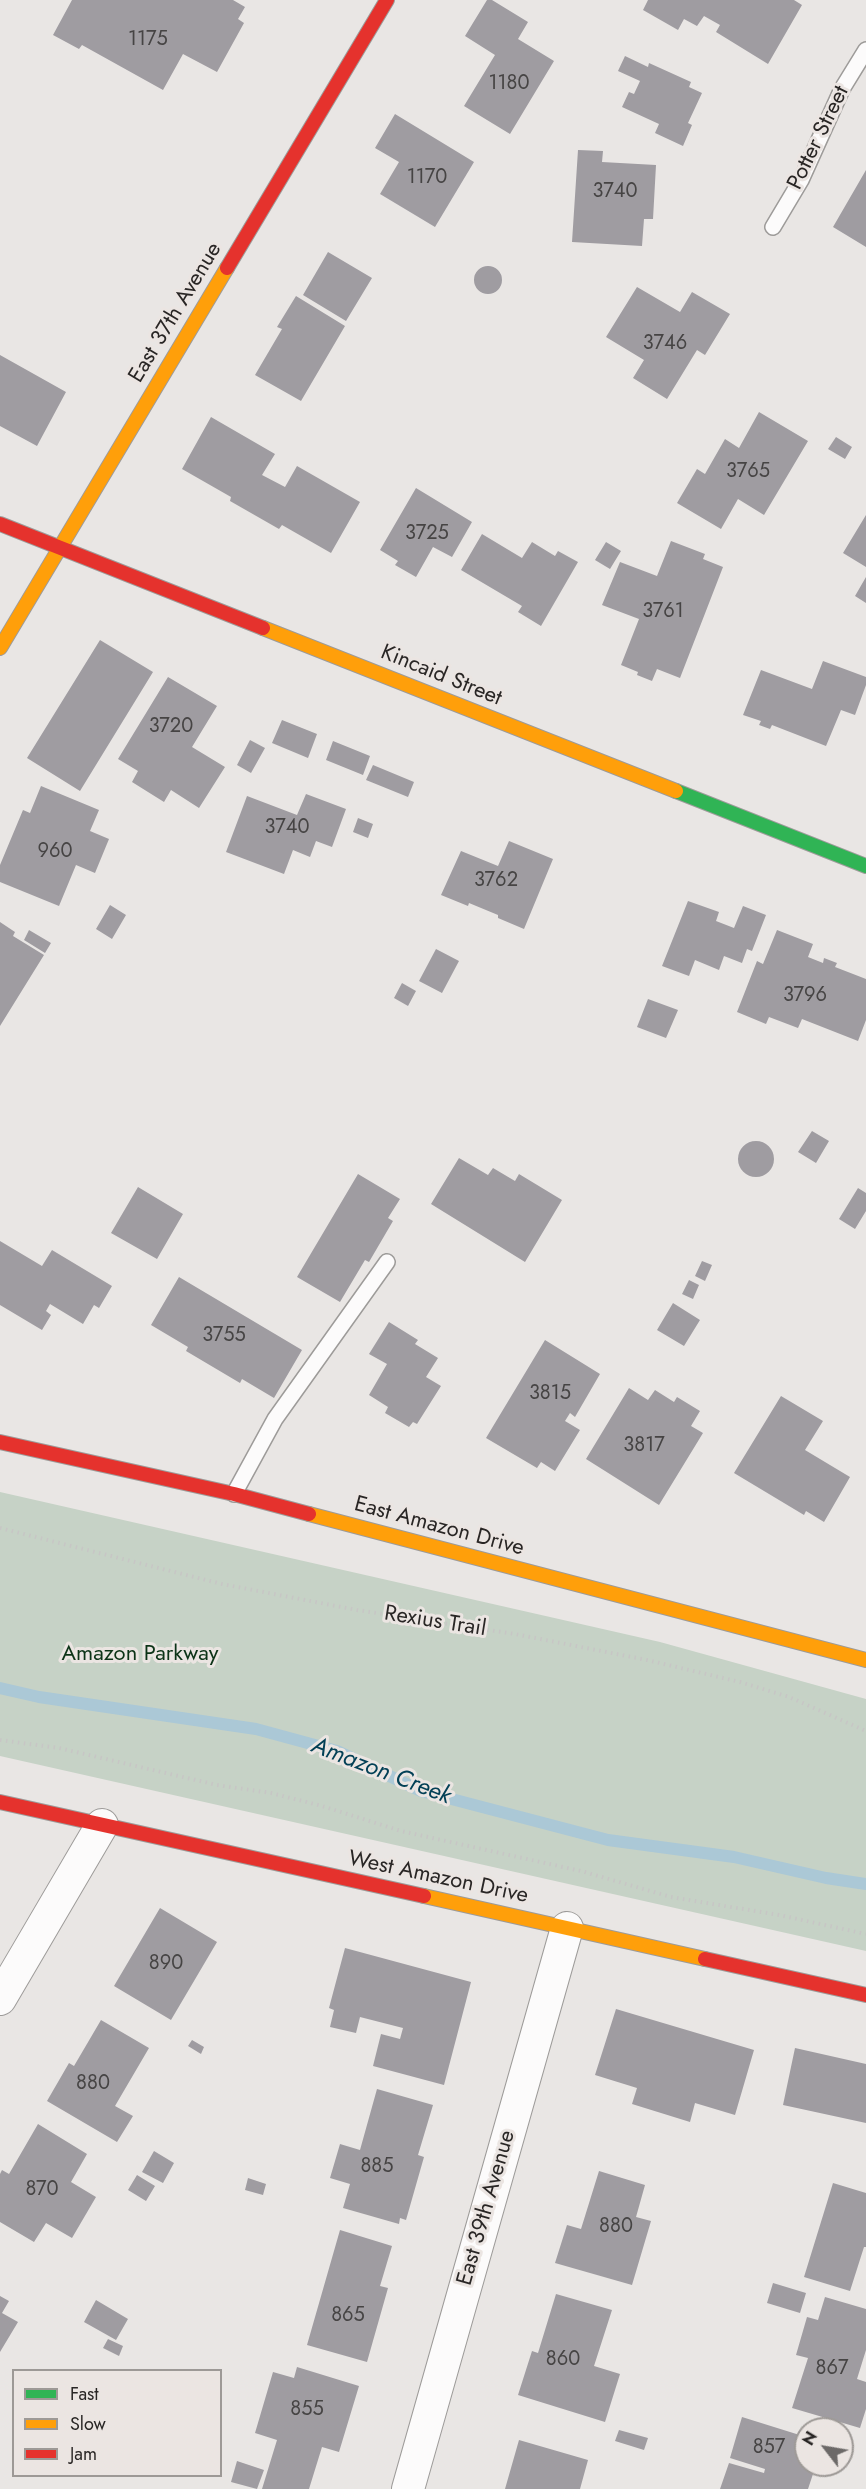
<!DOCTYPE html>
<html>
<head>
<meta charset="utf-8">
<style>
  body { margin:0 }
  #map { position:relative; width:866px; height:2489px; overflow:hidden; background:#e9e6e4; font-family:Jost,sans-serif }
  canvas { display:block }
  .legend { position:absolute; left:12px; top:2369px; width:210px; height:108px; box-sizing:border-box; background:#ebe5e2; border:2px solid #9d9996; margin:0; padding:8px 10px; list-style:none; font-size:18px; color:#292625 }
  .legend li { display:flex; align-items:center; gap:12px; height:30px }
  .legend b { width:30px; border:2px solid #9d9996 }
  .north { position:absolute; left:794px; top:2417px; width:60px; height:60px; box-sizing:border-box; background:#ebe5e2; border:2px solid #9d9996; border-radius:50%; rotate:301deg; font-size:16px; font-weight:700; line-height:24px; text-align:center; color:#292625 }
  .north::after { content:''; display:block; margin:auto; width:21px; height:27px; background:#6c6968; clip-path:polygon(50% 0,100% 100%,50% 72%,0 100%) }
</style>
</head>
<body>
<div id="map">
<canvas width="866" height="2489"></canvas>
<ul class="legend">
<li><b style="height:8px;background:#30b455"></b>Fast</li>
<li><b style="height:8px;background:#ff9f0a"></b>Slow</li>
<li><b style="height:8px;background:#e5322d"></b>Jam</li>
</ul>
<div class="north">N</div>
</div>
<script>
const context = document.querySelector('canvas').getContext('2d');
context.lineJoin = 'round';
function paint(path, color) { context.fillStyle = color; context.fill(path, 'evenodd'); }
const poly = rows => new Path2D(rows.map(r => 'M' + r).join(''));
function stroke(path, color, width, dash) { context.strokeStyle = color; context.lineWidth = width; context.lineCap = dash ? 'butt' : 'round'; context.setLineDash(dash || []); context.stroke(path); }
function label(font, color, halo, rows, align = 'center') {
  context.font = font + ' Jost,sans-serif'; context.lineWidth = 6; context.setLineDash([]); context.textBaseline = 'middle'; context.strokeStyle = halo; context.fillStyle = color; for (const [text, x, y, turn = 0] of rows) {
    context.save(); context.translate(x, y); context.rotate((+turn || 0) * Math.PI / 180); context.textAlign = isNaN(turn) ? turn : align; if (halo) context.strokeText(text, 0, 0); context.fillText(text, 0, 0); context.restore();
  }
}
const green = poly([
  [0,1492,660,1642,866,1699,866,1951,0,1756]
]);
const stream = poly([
  [0,1688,39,1697,256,1729,337,1751,421,1791,608,1840,734,1857,826,1878,866,1884]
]);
const building = poly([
  [72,0,233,0,245,7,238,19,244,23,217,72,183,54,163,90,82,45,79,49,53,35],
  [487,0,492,0,528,22,518,39,554,61,510,134,464,106,495,55,465,36],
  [648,0,794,0,802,5,768,64,716,32,720,25,704,16,697,26,684,19,678,30,643,10],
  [625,56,648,67,649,63,691,82,689,87,702,93,688,123,692,125,683,146,655,133,659,124,622,107,629,92,634,94,640,81,618,71],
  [395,114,474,162,435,227,380,194,399,162,375,148],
  [578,150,603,151,602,162,656,165,653,219,644,219,642,246,572,242],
  [866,170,866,247,833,227],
  [328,252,372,278,346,321,303,295],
  '474 280a14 14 0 1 1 28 0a14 14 0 1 1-28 0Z',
  [637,287,680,312,692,292,730,314,705,355,697,350,667,399,633,378,644,360,606,337],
  [296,296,345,326,301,401,255,375,282,329,277,327],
  [0,355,66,392,37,446,0,426],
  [759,412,808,441,764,515,738,499,721,529,677,503,697,469,705,474,725,439,739,448],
  [211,417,275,454,262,475,285,487,297,466,360,502,331,553,282,525,279,529,230,501,231,497,182,469],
  [836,437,852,447,845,459,828,449],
  [416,488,472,522,452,557,433,547,416,577,395,565,398,561,380,550],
  [866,515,866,567,843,553],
  [482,534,522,558,532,542,555,556,558,551,578,562,541,626,518,612,522,606,461,570],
  [671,541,705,554,703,559,723,567,680,678,657,669,652,681,637,675,638,672,621,665,639,619,602,605,620,562,657,576],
  [606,542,621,551,610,569,595,560],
  [866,577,866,603,855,596],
  [100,640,153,672,80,791,27,758],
  [823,661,866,677,866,685,855,715,841,710,826,746,772,725,770,729,759,725,761,721,743,715,761,670,812,689],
  [168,677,217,706,192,747,225,767,199,808,171,790,164,802,132,782,138,771,118,759],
  [282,720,317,734,308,758,272,743],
  [250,740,265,748,251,773,237,765],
  [333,741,370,756,363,775,326,760],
  [373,765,414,782,408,797,366,780],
  [41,786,99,810,90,831,109,839,95,873,76,865,59,906,0,882,0,865,23,810,30,813],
  [306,794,346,809,332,847,316,841,310,857,293,850,284,874,226,852,247,796,297,815],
  [358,818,373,824,368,838,353,832],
  [509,841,553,859,524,929,498,918,498,915,469,903,468,906,441,895,461,851,498,866],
  [688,901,719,912,716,921,734,928,743,906,766,915,752,951,747,949,742,963,724,956,719,970,695,960,689,976,662,966],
  [110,905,126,915,112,939,96,929],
  [0,922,15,932,13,936,44,955,0,1026],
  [29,930,51,943,45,953,24,940],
  [777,930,813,944,808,957,823,963,824,958,837,963,835,967,866,979,866,1020,858,1041,802,1019,798,1028,769,1017,766,1024,737,1012,757,961,763,964],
  [436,949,459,961,442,993,419,981],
  [402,983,416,991,408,1006,394,998],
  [648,999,678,1010,666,1038,637,1027],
  [812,1131,829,1141,816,1163,798,1152],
  '738 1159a18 18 0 1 1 36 0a18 18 0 1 1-36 0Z',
  [459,1158,488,1175,493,1168,515,1181,519,1174,562,1200,525,1262,431,1204],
  [358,1174,400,1199,388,1218,393,1221,369,1262,365,1260,340,1302,297,1277],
  [138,1187,183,1214,157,1259,111,1233],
  [858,1188,866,1193,866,1211,855,1229,839,1219],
  [0,1241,42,1266,52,1250,112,1286,99,1308,94,1305,83,1324,50,1304,46,1311,51,1315,42,1330,0,1305],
  [702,1261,712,1265,705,1281,695,1276],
  [179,1277,302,1350,274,1398,242,1379,240,1383,186,1351,188,1347,151,1325],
  [689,1280,699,1285,693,1299,682,1294],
  [673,1303,700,1320,684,1346,657,1330],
  [389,1322,418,1340,415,1344,438,1358,426,1377,441,1386,417,1424,413,1422,409,1427,385,1413,388,1407,369,1395,387,1364,369,1354],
  [545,1340,600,1374,575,1417,570,1413,565,1421,580,1430,555,1471,541,1462,537,1468,486,1438],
  [629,1388,648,1400,655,1390,674,1402,677,1397,700,1411,691,1426,703,1433,659,1505,586,1459],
  [781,1396,823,1421,805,1450,850,1477,824,1522,806,1511,804,1515,734,1473],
  [160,1908,217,1942,171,2020,114,1986],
  [345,1948,471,1982,444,2085,373,2066,381,2034,400,2039,403,2028,360,2017,356,2033,330,2027,334,2010,329,2008],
  [616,2009,754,2050,735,2115,695,2103,690,2122,632,2104,637,2088,595,2075],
  [101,2020,149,2048,115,2106,133,2116,117,2142,47,2101,69,2063,74,2066],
  [192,2040,204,2047,201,2054,188,2046],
  [795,2048,866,2064,866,2123,783,2105],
  [377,2089,433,2105,418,2155,424,2157,406,2220,400,2218,399,2224,343,2208,350,2184,330,2178,340,2144,360,2150],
  [38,2124,87,2154,71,2182,96,2197,72,2238,46,2223,34,2242,0,2222,0,2174,2,2170,9,2174],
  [154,2151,174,2163,163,2183,142,2172],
  [599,2171,645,2185,636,2217,651,2221,632,2285,555,2263,567,2225,581,2229],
  [137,2175,155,2186,146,2201,128,2190],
  [248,2178,266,2184,263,2195,245,2190],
  [833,2183,866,2193,866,2247,864,2247,850,2291,804,2277],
  [340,2230,392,2246,380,2286,388,2288,367,2362,307,2345],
  [773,2283,806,2293,800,2313,767,2303],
  [556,2294,612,2310,594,2366,620,2374,605,2422,518,2395,532,2351,538,2353],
  [0,2296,9,2301,2,2313,18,2322,0,2352],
  [825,2297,866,2309,866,2350,857,2379,866,2382,866,2409,860,2428,792,2408,808,2358,796,2355,807,2317,818,2320],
  [96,2300,128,2319,116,2340,84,2322],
  [108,2339,123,2346,119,2356,103,2348],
  [297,2367,359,2386,339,2452,322,2447,309,2489,262,2489,277,2440,255,2433,273,2372,294,2378],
  [742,2417,806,2437,806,2465,816,2465,808,2489,720,2489,729,2463,764,2473,765,2469,730,2458],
  [619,2430,648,2438,644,2450,615,2441],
  [519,2440,588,2460,580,2489,505,2489],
  [237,2461,264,2470,257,2489,231,2482]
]);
const path = poly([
  [0,1528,222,1584,357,1610,515,1634,647,1660,740,1682,789,1697,866,1731],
  [0,1740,59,1748,217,1785,271,1793,322,1806,401,1831,581,1871,671,1897,779,1915,866,1934]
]);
const lane = poly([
  [773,227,801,180,842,89,866,50],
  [234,1494,275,1419,387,1262]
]);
const street = poly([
  [0,1999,102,1825],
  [408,2489,567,1928]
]);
const fast = poly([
  [676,791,866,866]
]);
const slow = poly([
  [263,628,676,791],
  [0,648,227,268],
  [309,1514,866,1660],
  [424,1896,705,1959]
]);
const jam = poly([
  [227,268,387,0],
  [0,524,263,628],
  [0,1442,234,1494,309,1514],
  [0,1802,424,1896],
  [705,1959,866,1995]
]);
const numberNames = [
  ["1175",148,40],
  ["1180",509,84],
  ["1170",427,178],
  ["3740",615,192],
  ["3746",665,344],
  ["3765",748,472],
  ["3725",427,534],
  ["3761",663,612],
  ["3720",171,727],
  ["3740",287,828],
  ["960",55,852],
  ["3762",496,881],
  ["3796",805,996],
  ["3755",224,1336],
  ["3815",550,1394],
  ["3817",644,1446],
  ["890",166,1964],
  ["880",93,2084],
  ["885",377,2167],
  ["870",42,2190],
  ["880",616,2227],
  ["865",348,2316],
  ["860",563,2360],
  ["867",832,2369],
  ["855",307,2410],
  ["857",769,2448]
];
const streetNames = [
  ["Potter Street",819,138,-64],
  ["East 37th Avenue",176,313,-59],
  ["Kincaid Street",441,676,22],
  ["East Amazon Drive",439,1527,15],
  ["Rexius Trail",435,1622,9],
  ["West Amazon Drive",438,1878,12],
  ["East 39th Avenue",487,2208,-74]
];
const parkNames = [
  ["Amazon Parkway",140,1655]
];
const waterNames = [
  ["Amazon Creek",381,1772,21]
];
paint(green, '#c6d2c6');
stroke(stream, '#abc8d6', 12);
paint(building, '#9f9ca1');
stroke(lane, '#9d9b99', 18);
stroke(street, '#9d9b99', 34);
stroke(fast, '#9d9b99', 16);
stroke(slow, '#9d9b99', 16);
stroke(jam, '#9d9b99', 16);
stroke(path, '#c7c6c5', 4, [1.5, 4.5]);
stroke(lane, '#fcfbfb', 15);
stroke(street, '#fcfbfb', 32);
stroke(fast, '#30b455', 14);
stroke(slow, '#ff9f0a', 14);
stroke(jam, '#e5322d', 14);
label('20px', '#464444', null, numberNames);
label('22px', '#292625', '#ebe5e2', streetNames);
label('22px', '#0c3317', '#ebe5e2', parkNames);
label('italic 24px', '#034056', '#ebe5e2', waterNames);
</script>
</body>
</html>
